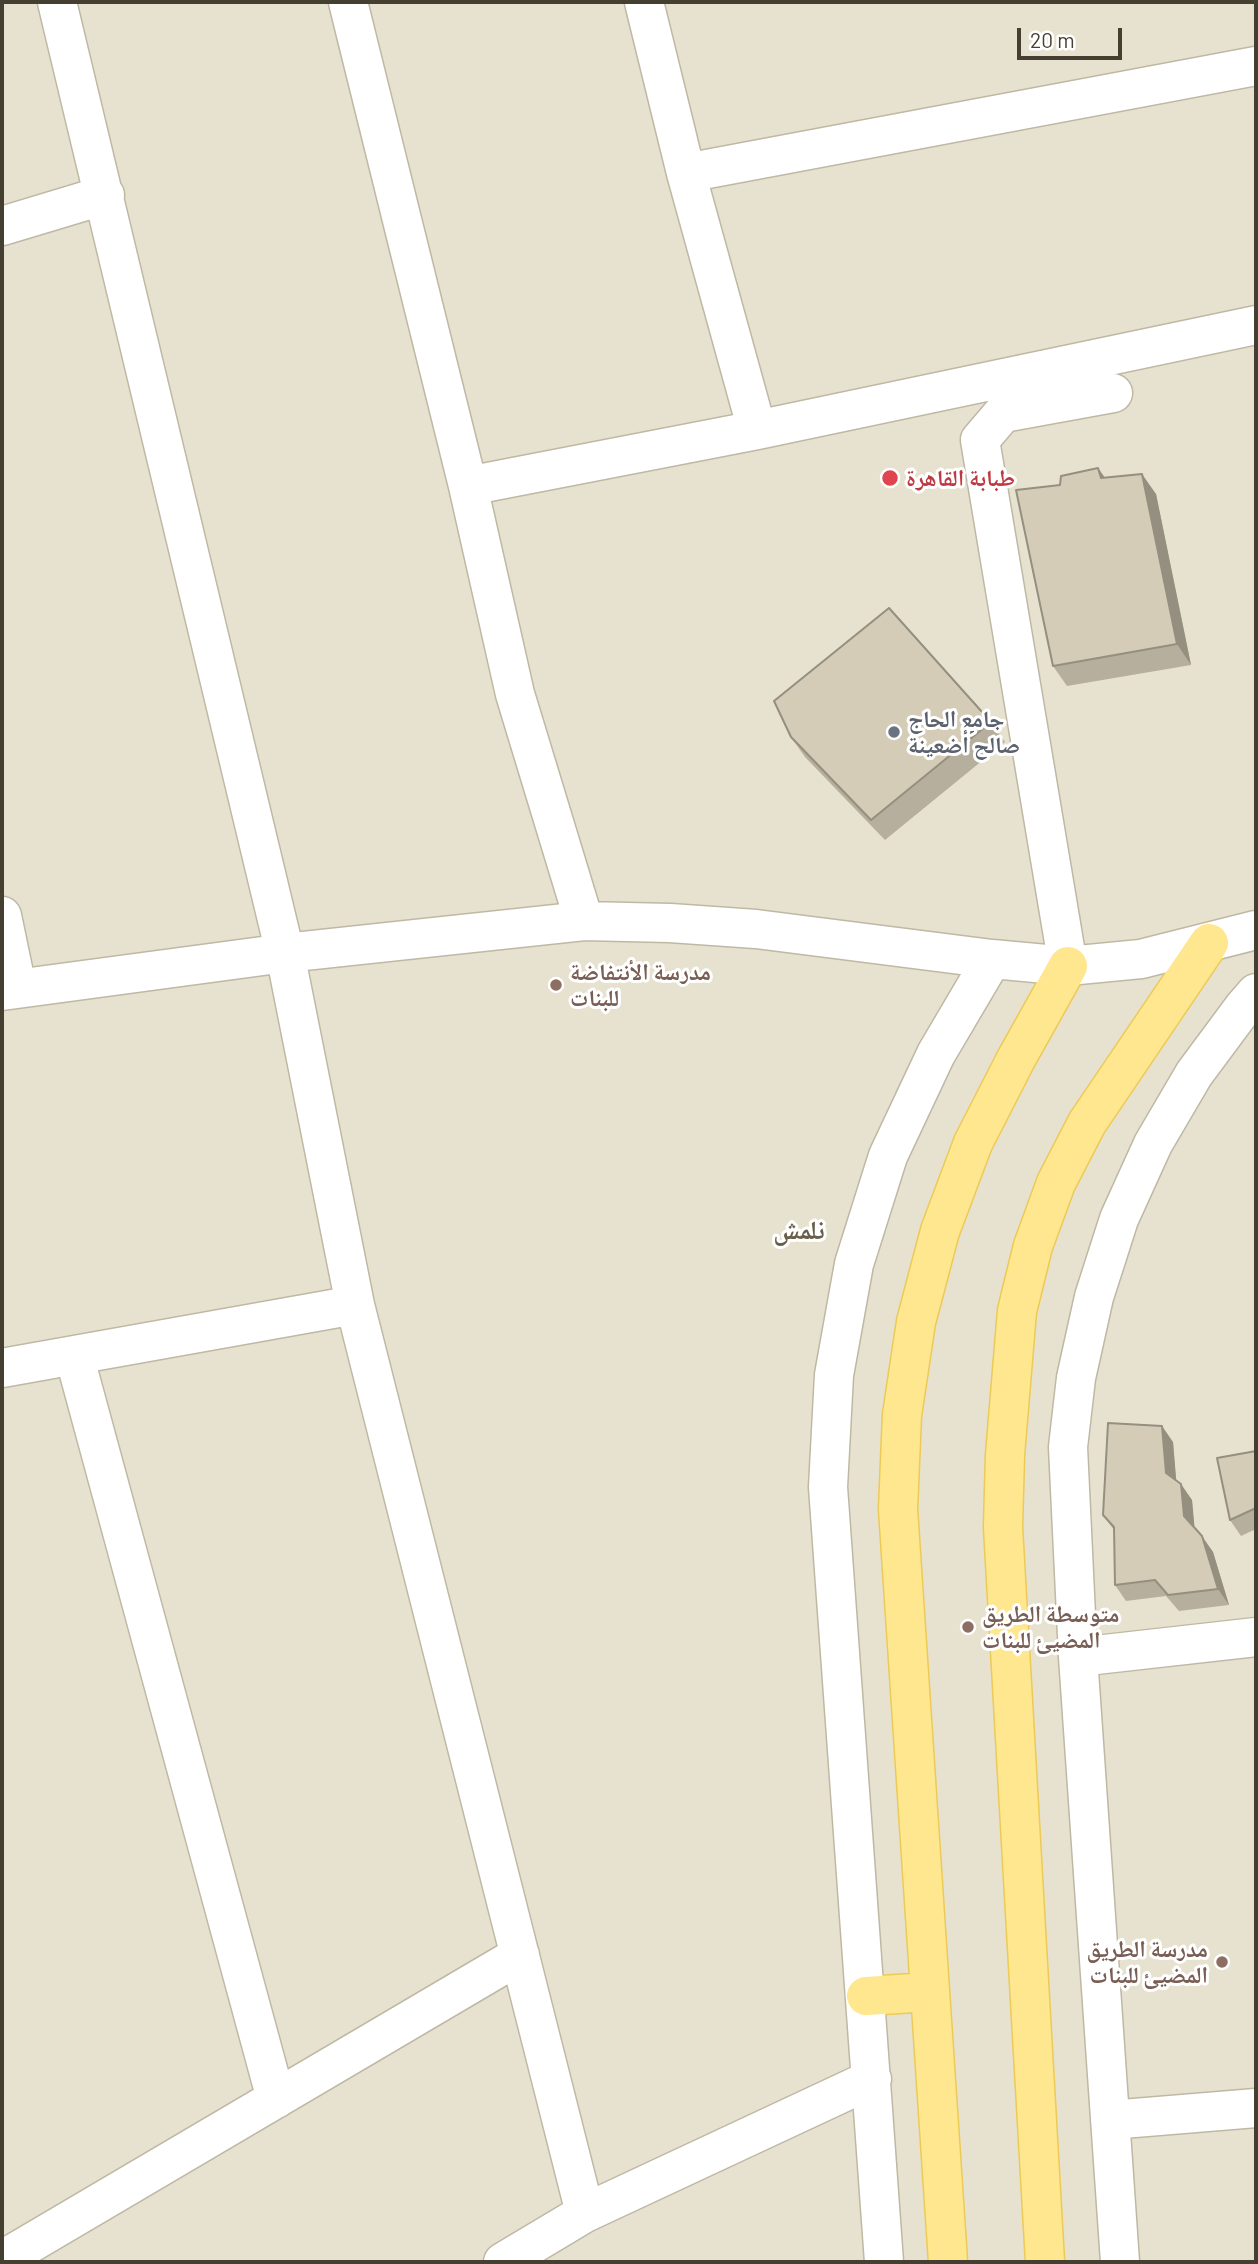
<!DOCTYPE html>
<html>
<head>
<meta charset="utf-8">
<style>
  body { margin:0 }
  #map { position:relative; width:1258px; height:2264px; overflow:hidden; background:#f3efe2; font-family:Barlow,sans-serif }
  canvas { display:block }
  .frame { position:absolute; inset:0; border:4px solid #453f32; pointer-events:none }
  .scale { position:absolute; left:1017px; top:28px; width:105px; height:32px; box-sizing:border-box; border:4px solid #453f32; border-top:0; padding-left:9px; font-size:21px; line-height:24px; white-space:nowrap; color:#453f32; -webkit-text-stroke:5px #fff; paint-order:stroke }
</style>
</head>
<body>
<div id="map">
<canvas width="1258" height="2264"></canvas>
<div class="frame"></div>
<div class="scale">20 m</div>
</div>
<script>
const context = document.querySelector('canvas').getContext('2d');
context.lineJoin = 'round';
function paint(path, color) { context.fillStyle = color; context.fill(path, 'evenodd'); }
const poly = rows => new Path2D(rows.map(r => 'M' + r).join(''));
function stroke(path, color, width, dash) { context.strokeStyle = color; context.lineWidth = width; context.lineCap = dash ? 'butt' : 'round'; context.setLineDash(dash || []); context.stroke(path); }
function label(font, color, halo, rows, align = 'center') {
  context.font = font + ' Barlow,"Noto Naskh Arabic",sans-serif'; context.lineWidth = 6; context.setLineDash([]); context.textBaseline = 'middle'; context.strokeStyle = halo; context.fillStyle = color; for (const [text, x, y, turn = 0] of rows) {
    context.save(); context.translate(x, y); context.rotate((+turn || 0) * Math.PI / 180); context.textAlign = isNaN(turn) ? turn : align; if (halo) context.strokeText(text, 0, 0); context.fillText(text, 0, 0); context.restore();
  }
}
const residential = poly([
  [2,2,1256,2,1256,2262,2,2262]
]);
const minor = poly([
  [57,2,285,953,355,1305,585,2213],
  [348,2,468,486,515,694,584,921],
  [644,2,686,173,757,430],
  [686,173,1256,66],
  [2,226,105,195],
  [468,486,757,430,1256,325],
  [2,916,17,988],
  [1068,966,980,440,1003,413,1113,393],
  [2,991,285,953,584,921,670,923,756,929,992,959,1068,966,1141,959,1256,930],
  [74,1355,276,2099],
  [2,1368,355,1305],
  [1078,1657,1256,1637],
  [1110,2120,1256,2108],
  [2,2260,520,1955],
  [503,2262,585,2213,872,2079],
  [884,2262,828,1487,834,1375,854,1264,888,1156,936,1054,992,959],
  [1120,2262,1078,1657,1068,1447,1076,1378,1094,1297,1119,1219,1153,1144,1194,1074,1243,1008,1256,993]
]);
const major = poly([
  [866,1996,930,1992],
  [948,2262,898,1509,902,1415,916,1322,940,1231,973,1143,1016,1059,1068,966],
  [1045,2262,1003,1527,1005,1455,1017,1311,1033,1246,1056,1183,1087,1123,1209,943]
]);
const wall = poly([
  [1098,468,1105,478,1156,494,1191,665,1067,686,1053,666,1060,485],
  [991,722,1005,742,885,840,805,757,791,737],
  [1173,1442,1176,1481,1192,1500,1194,1528,1213,1552,1229,1605,1179,1611,1166,1596,1126,1601,1115,1585,1114,1530,1103,1515],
  [1256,1451,1256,1529,1241,1536,1230,1520]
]);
const shadedWall = poly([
  [1098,468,1112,488,1101,478],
  [1142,474,1156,494,1191,665,1177,644],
  [1162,1426,1173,1442,1177,1489,1166,1473],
  [1181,1484,1192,1500,1195,1532,1184,1516],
  [1202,1536,1213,1552,1229,1605,1218,1589]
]);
const building = poly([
  [1098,468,1101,478,1142,474,1177,644,1053,666,1016,490,1060,485,1061,476,1098,468],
  [889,608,991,722,871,820,791,737,774,701,889,608],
  [1108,1423,1162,1426,1166,1473,1181,1484,1184,1516,1202,1536,1218,1589,1168,1595,1155,1580,1115,1585,1114,1527,1103,1515,1108,1423],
  [1256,1451,1256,1508,1230,1520,1217,1458,1256,1451]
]);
const markers = [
  [890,478,9,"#e0444e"],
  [894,732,7,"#6b7280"],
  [556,985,7,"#8d6e63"],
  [968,1627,7,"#8d6e63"],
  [1222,1962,7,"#8d6e63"]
];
const healthNames = [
  ["طبابة القاهرة",906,478]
];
const worshipNames = [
  ["جامع الحاج",908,719],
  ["صالح أضعينة",908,745]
];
const educationNames = [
  ["مدرسة الأنتفاضة",570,972],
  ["للبنات",570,998],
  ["متوسطة الطريق",982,1614],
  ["المضيئ للبنات",982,1640],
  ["مدرسة الطريق",1208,1949,"right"],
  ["المضيئ للبنات",1208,1975,"right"]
];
const quarterNames = [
  ["نلمش",799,1230]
];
paint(residential, '#e7e2d0');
stroke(minor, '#bfb8a4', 41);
stroke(major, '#edca56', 41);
stroke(minor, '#fff', 38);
stroke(major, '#ffe78f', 38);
paint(wall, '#b7af9d');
paint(shadedWall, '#958f80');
paint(building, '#d5ccb7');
stroke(building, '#958f80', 2);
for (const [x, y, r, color] of markers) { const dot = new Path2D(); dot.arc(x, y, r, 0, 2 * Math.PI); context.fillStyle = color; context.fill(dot); stroke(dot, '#fff', 2.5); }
label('bold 23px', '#be3a42', '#fff', healthNames, 'left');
label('bold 23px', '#5b616d', '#fff', worshipNames, 'left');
label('bold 23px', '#785e54', '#fff', educationNames, 'left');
label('bold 26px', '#695e49', '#fff', quarterNames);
</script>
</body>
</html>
